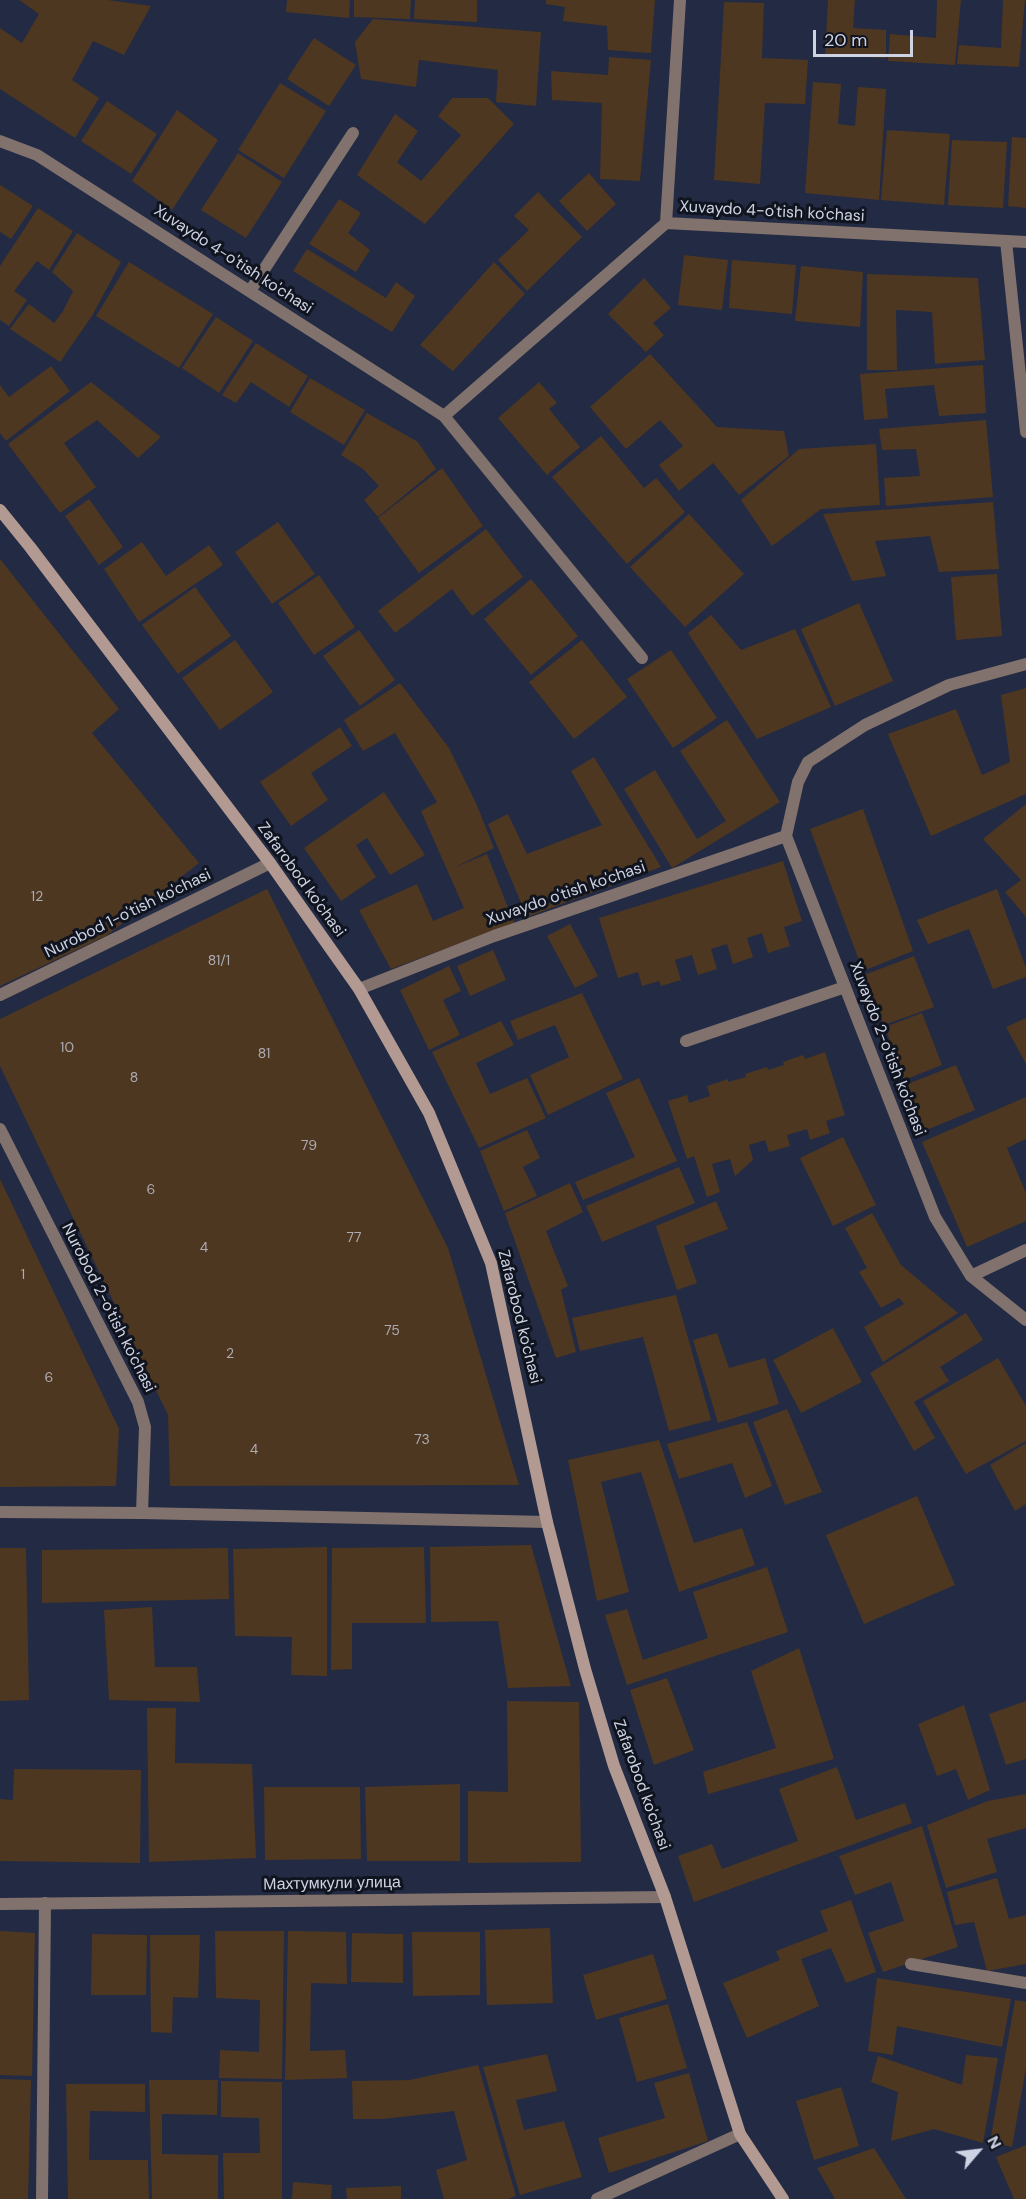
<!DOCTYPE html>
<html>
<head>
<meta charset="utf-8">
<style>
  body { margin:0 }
  #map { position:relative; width:1026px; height:2199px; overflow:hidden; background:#232a43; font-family:"DM Sans",sans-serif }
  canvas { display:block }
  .north { position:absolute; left:948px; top:2121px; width:60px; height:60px; -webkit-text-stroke:4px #10141f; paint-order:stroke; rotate:62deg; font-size:16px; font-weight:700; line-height:24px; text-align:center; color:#ced3e4 }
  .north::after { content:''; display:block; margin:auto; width:21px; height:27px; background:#ced3e4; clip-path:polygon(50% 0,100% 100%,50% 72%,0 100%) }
  .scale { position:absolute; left:813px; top:30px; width:100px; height:27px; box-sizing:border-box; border:3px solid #ced3e4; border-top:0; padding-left:8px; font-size:18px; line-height:21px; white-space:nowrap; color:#ced3e4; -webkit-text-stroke:4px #10141f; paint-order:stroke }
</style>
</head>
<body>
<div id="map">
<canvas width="1026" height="2199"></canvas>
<div class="north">N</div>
<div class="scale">20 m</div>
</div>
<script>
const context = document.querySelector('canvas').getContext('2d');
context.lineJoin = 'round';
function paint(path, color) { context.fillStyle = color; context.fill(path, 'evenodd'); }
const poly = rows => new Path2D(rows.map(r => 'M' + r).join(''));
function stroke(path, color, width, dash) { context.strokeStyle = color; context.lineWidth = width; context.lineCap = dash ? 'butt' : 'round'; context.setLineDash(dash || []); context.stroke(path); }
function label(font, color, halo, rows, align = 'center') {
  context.font = font + ' "DM Sans",sans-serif'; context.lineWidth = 6; context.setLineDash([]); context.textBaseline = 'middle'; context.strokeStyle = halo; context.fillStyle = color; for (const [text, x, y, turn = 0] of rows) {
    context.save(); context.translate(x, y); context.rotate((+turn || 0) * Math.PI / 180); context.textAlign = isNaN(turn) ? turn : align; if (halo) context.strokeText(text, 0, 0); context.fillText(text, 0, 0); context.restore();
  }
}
const building = poly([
  [19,0,108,0,151,6,124,55,93,41,72,80,99,98,75,138,0,89,0,28,22,43,39,14],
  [287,0,350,0,349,18,286,12],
  [354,0,411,0,410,19,354,17],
  [415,0,477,0,477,22,414,19],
  [546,0,655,0,651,53,608,50,607,26,563,21,565,7,546,4],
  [828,0,855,0,853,28,886,30,886,58,825,55],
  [937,0,961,0,955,65,888,61,890,34,936,38],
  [1003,0,1025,0,1019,67,957,64,959,45,1001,48],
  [724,2,764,3,762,58,808,60,805,104,765,103,760,184,714,180],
  [373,19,541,32,536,106,496,102,498,70,419,60,416,87,361,79,355,42],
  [314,38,356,65,329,106,287,79],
  [609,57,651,60,640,181,600,179,602,103,552,100,551,71,608,75],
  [813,82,841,84,838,124,855,126,858,87,886,89,879,200,805,193],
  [280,83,326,111,284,178,238,150],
  [452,98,488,98,514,124,425,224,357,175,395,114,418,131,397,162,421,181,461,135,438,116],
  [107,101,157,134,131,174,81,141],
  [177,110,218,140,172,210,132,181],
  [887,130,950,134,944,205,881,200],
  [1012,137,1026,138,1026,208,1008,206],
  [952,140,1007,142,1003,208,948,205],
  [238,153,282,182,246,238,201,210],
  [589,173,616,204,587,231,559,201],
  [0,185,33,206,11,239,0,232],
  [538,192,582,237,527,291,498,260,529,230,514,216],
  [339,199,361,213,348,233,370,250,356,272,309,244],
  [38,208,73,231,49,270,37,261,14,291,27,300,9,326,0,320,0,266],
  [77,233,121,262,92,316,60,362,10,329,29,304,54,323,63,311,73,291,52,272],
  [307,249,386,298,396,282,415,296,392,332,293,271],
  [684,255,728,260,722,310,678,305],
  [732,260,796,265,792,314,729,308],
  [129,262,213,314,179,368,96,316],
  [494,262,525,294,453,371,420,345],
  [801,266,863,272,860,327,795,321],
  [867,274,978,278,985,360,935,364,932,312,896,310,897,370,867,370],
  [644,278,671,308,653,323,664,335,646,352,608,314],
  [216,317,253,341,219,393,182,368],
  [256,343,308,376,289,407,251,382,236,403,222,395],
  [650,354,717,427,784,431,789,456,739,495,713,463,679,491,659,465,683,446,660,420,626,449,590,407],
  [983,365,986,413,939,416,934,385,885,389,888,418,864,420,860,374],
  [51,366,70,391,6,441,0,433,0,385,9,397],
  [310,378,365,410,344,445,290,412],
  [91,382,161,437,138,458,97,420,64,443,96,487,60,513,8,444],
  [539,382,557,403,549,409,580,447,547,475,498,418],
  [367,413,418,442,436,469,378,517,364,500,379,486,363,469,341,455],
  [986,420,993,497,886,506,884,478,920,476,916,449,882,450,879,429],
  [601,436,644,488,656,478,685,512,627,564,552,477],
  [876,444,880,505,821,509,772,546,741,500,799,449],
  [442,468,483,526,419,573,378,518],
  [89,499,123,547,99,565,65,516],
  [993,502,999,569,939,572,930,536,875,541,886,576,852,581,823,514],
  [689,514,744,574,685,627,630,567],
  [278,522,315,574,272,604,235,552],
  [486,529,523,577,472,616,452,589,395,633,378,611],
  [142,542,166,576,209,545,223,565,139,622,104,569],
  [0,559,119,709,92,733,199,863,106,936,0,986],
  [997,574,1002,636,956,640,951,577],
  [319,575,355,627,314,655,278,603],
  [531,579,578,636,531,675,484,619],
  [195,587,231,636,178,674,142,625],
  [859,603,893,681,835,706,801,629],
  [711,615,741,650,795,629,831,707,757,739,688,633],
  [359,630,395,680,360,706,323,656],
  [235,640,273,692,220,730,182,678],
  [582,640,627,697,574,739,529,682],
  [671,650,717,718,673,748,627,679],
  [400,683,449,748,476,803,494,848,453,868,487,854,514,923,391,969,359,910,417,884,433,921,464,908,421,811,437,802,395,733,363,751,344,720],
  [1026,688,1026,794,931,836,888,734,956,709,982,775,1010,762,1001,695],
  [727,720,780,802,672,868,624,789,655,770,697,839,726,821,680,751],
  [340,727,352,746,311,773,328,800,291,826,260,782],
  [594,757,661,867,527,917,488,824,508,814,527,854,602,825,571,771],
  [384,792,425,855,390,875,367,838,356,845,376,877,341,901,304,848],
  [1026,804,1026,917,1005,892,1021,880,983,839],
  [863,809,913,951,863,971,810,829],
  [783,861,802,921,784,927,790,946,768,953,762,933,747,938,753,957,733,964,727,944,711,949,717,969,698,975,692,955,675,960,681,980,661,986,659,981,642,986,638,972,618,978,599,918],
  [267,889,448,1248,519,1485,170,1486,168,1415,0,1066,0,1019],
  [997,889,1026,968,1026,977,993,989,969,929,928,944,917,920],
  [570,924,598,976,575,988,547,936],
  [493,950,506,980,470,996,457,966],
  [914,956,934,1007,884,1025,864,975],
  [449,966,461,991,443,1000,460,1035,429,1050,400,990],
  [582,993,623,1079,548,1115,530,1075,569,1057,555,1025,518,1040,510,1021],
  [922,1013,942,1065,904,1080,885,1027],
  [1026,1018,1026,1064,1006,1027],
  [501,1021,514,1045,476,1063,490,1094,527,1078,546,1118,479,1148,432,1052],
  [825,1052,845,1115,826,1121,830,1133,810,1140,807,1129,787,1135,790,1146,769,1152,765,1140,749,1145,753,1160,735,1176,730,1159,712,1164,720,1192,707,1197,694,1156,687,1159,668,1101,687,1095,689,1103,710,1096,707,1086,728,1079,728,1082,746,1077,745,1074,767,1067,768,1070,784,1065,783,1062,803,1055,805,1059],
  [956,1065,975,1110,919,1133,900,1087],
  [639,1078,677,1161,583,1200,575,1182,635,1157,606,1093],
  [1026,1097,1026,1139,1007,1148,1026,1193,1026,1221,967,1247,922,1142],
  [527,1130,540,1158,523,1167,537,1196,504,1211,480,1151],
  [843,1137,876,1205,833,1226,800,1158],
  [679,1167,695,1203,602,1242,586,1206],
  [0,1179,119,1429,116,1486,0,1487],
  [570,1183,583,1212,546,1231,568,1286,561,1290,576,1352,556,1358,505,1213],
  [716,1201,728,1229,684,1246,697,1283,677,1290,656,1226],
  [872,1213,901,1265,958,1313,883,1362,864,1327,904,1304,899,1298,881,1308,859,1272,867,1268,845,1228],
  [676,1295,711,1420,669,1431,643,1337,580,1351,572,1318],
  [966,1313,983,1340,940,1367,949,1381,914,1402,935,1438,914,1451,870,1373],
  [833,1328,862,1382,801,1413,773,1360],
  [717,1333,729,1368,765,1358,779,1404,718,1423,693,1340],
  [998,1358,1026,1406,1026,1441,966,1474,923,1401],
  [787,1409,822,1492,785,1505,753,1422],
  [747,1422,772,1486,745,1498,732,1463,679,1479,667,1444],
  [659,1440,694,1543,742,1528,755,1565,679,1592,641,1472,601,1482,629,1592,597,1601,568,1460],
  [1026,1443,1026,1504,1015,1511,990,1465],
  [917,1496,955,1585,864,1624,826,1535],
  [531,1545,571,1686,508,1688,498,1621,431,1622,430,1547],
  [327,1547,327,1676,291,1675,292,1637,235,1636,233,1549],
  [424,1547,426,1623,352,1623,352,1669,331,1670,332,1548],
  [0,1548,26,1548,29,1700,0,1701],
  [228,1548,229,1599,42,1603,42,1550],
  [767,1567,788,1632,627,1685,605,1615,627,1609,643,1660,708,1638,693,1592],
  [152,1607,155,1667,197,1667,200,1702,109,1700,104,1610],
  [799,1648,834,1759,708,1794,703,1772,776,1748,751,1671],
  [667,1678,694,1750,654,1765,630,1690],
  [507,1701,579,1702,581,1862,468,1863,468,1791,508,1792],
  [1026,1701,1026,1759,1006,1765,989,1714],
  [964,1705,990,1790,968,1800,956,1769,937,1776,918,1724],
  [147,1708,176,1708,175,1763,252,1764,256,1858,149,1862],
  [837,1767,856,1820,905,1803,912,1823,694,1902,678,1856,712,1844,722,1869,798,1841,779,1789],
  [14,1769,141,1770,140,1863,0,1861,0,1799,13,1800],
  [460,1784,460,1861,367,1861,365,1787],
  [264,1787,360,1787,361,1859,265,1860],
  [1026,1794,1026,1828,987,1839,997,1872,946,1888,927,1825,988,1801],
  [922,1826,958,1947,883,1972,868,1933,904,1921,891,1882,855,1895,839,1856],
  [997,1878,1009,1919,1026,1915,1026,1964,987,1971,974,1922,955,1925,947,1892],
  [851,1900,876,1972,846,1983,831,1948,801,1959,819,2006,747,2038,723,1983,780,1960,776,1951,828,1931,820,1911],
  [550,1928,553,2003,487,2005,485,1930],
  [0,1931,35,1933,32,2076,0,2075],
  [215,1931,284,1931,282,2079,219,2078,220,2050,259,2052,260,2000,216,1998],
  [288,1931,346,1932,347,1984,311,1983,310,2051,345,2050,347,2078,285,2080],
  [412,1932,480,1932,480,1995,413,1996],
  [352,1933,403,1934,403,1983,351,1982],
  [92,1934,147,1935,146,1995,91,1995],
  [150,1935,200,1935,198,1998,173,1997,172,2033,151,2032],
  [653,1954,667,1999,596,2020,583,1975],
  [877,1978,1011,1999,1002,2047,897,2026,893,2055,868,2051],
  [1015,2000,1026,2002,1026,2068,1012,2147,990,2142],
  [668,2004,687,2068,637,2082,619,2018],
  [547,2054,557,2091,516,2100,524,2130,564,2121,582,2177,520,2195,483,2067],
  [966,2055,998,2058,983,2143,934,2129,891,2141,898,2092,871,2082,878,2056,962,2085],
  [478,2065,516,2196,508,2199,444,2199,436,2170,467,2160,454,2111,383,2119,353,2119,352,2081,410,2080],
  [689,2073,708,2141,609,2173,598,2138,665,2118,654,2083],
  [0,2079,31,2080,28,2199,0,2199],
  [149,2080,218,2080,217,2115,162,2114,162,2154,218,2155,218,2199,152,2199],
  [221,2081,282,2082,282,2199,224,2199,223,2153,260,2153,259,2118,221,2117],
  [66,2084,145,2084,145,2112,90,2111,89,2160,148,2160,149,2199,68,2199],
  [841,2087,859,2146,814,2160,796,2101],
  [1026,2145,1026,2199,1014,2199,996,2157],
  [874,2148,906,2199,835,2199,817,2168],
  [293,2182,332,2185,331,2199,292,2199],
  [401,2186,401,2199,347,2199,346,2188]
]);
const lane = poly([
  [250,291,353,133],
  [686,1041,845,987]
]);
const street = poly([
  [0,141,37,155,444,416,642,658],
  [666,223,680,0],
  [1006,241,1026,432],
  [444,416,666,223,1026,242],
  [1026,664,949,685,865,725,808,762,798,782,786,836,935,1217,971,1276,1026,1320],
  [359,989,494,936,786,836],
  [0,995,270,863],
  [0,1129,138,1402,145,1427,142,1513],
  [971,1276,1026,1250],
  [0,1512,142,1513,547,1522],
  [0,1904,665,1897],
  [911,1964,1026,1983],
  [42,2199,45,1903],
  [597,2199,740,2134]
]);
const secondary = poly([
  [0,510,30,547,270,863,359,989,429,1113,491,1263,547,1522,585,1669,614,1766,665,1897,740,2134,783,2199]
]);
const numberNames = [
  ["12",37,897],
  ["81/1",219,961],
  ["10",67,1048],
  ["81",264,1054],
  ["8",134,1078],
  ["79",309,1146],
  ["6",151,1190],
  ["77",354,1238],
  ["4",204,1248],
  ["1",23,1275],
  ["75",392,1331],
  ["2",230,1354],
  ["6",49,1378],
  ["73",422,1440],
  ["4",254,1450]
];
const streetNames = [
  ["Xuvaydo 4-o'tish ko'chasi",772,212,3],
  ["Xuvaydo 4-o'tish ko'chasi",233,260,33],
  ["Zafarobod ko'chasi",301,880,54],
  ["Xuvaydo o'tish ko'chasi",566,894,-19],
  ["Nurobod 1-o'tish ko'chasi",128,914,-26],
  ["Xuvaydo 2-o'tish ko'chasi",887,1049,69],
  ["Nurobod 2-o'tish ko'chasi",108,1308,63],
  ["Zafarobod ko'chasi",519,1317,76],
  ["Zafarobod ko'chasi",641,1785,70],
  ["Махтумкули улица",332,1884,-1]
];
paint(building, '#4d3721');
stroke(lane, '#82726d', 12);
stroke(street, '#82726d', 12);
stroke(secondary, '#b29a92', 12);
label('14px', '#aeacb3', null, numberNames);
label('16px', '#ced3e4', '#10141f', streetNames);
</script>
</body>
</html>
